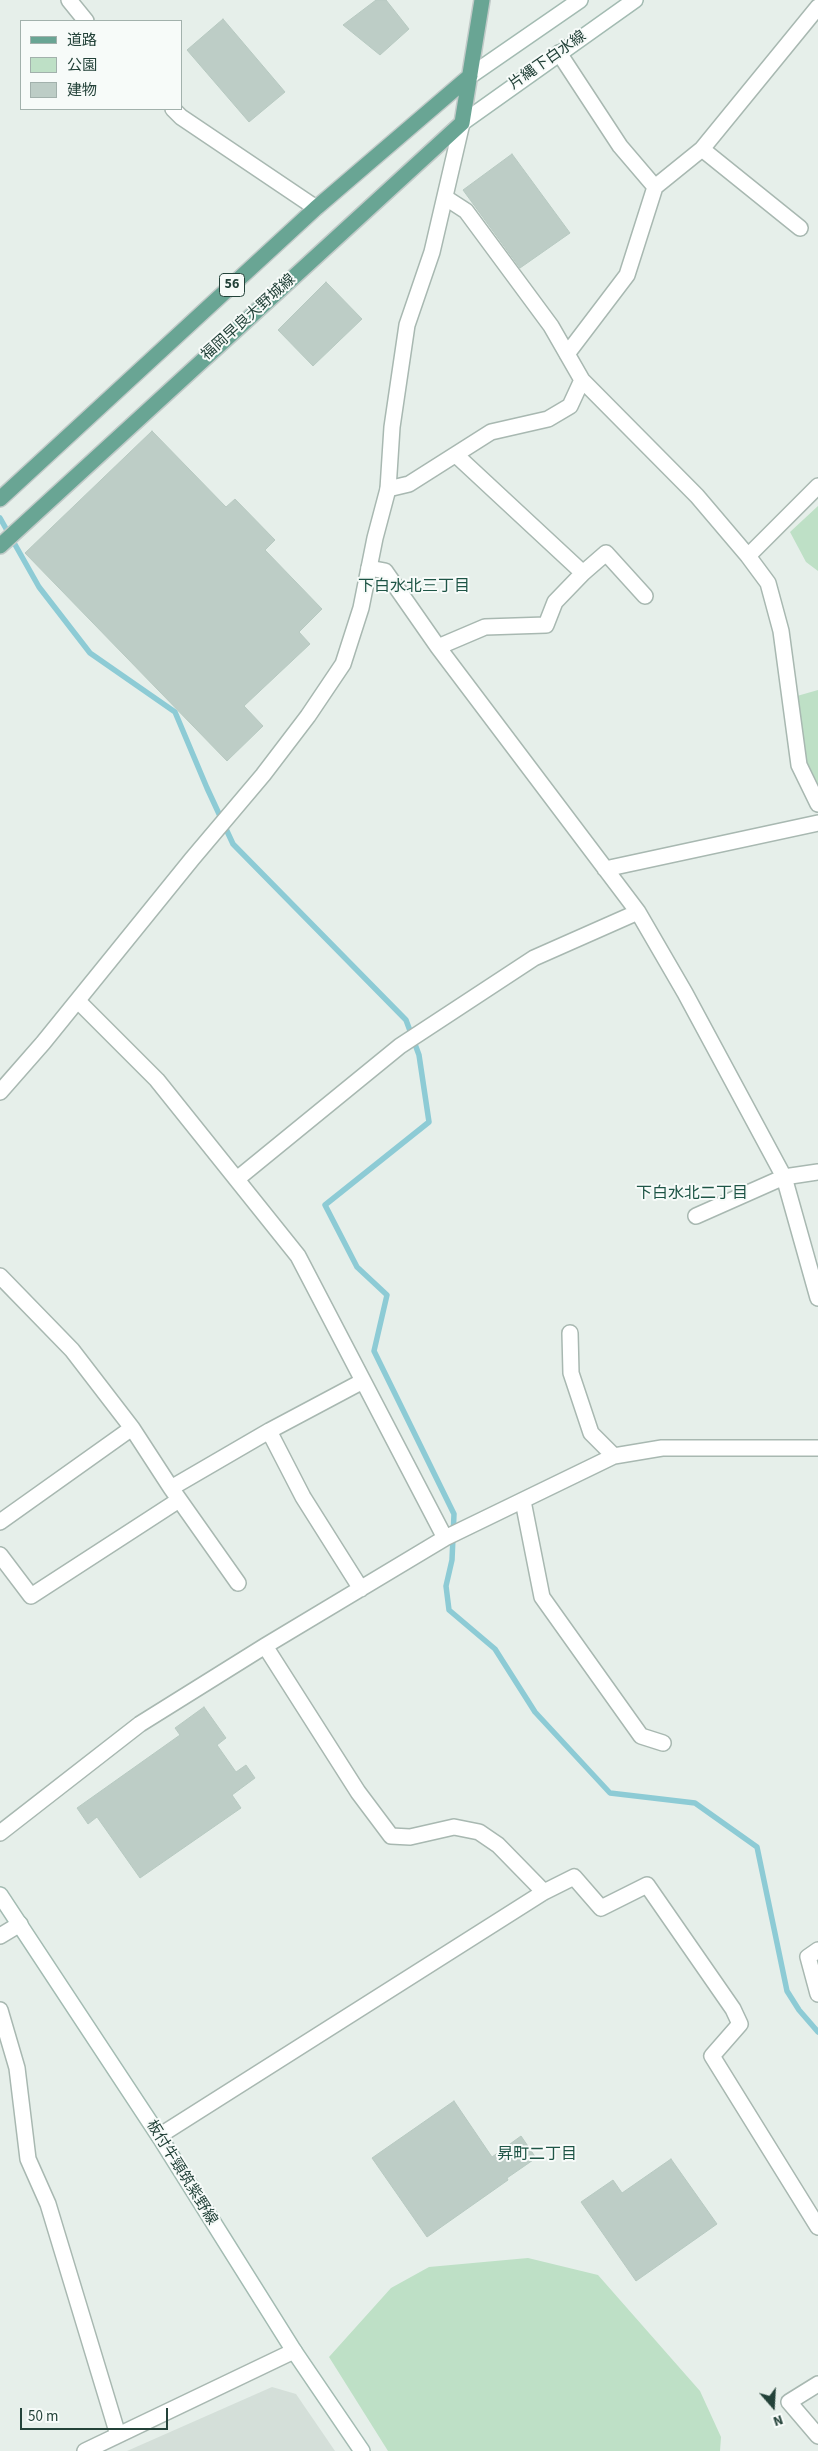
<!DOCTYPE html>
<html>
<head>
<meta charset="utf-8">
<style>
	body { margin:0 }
	#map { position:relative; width:818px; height:2451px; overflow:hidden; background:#e6efea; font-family:"Source Sans 3","Noto Sans JP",sans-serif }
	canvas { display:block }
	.legend { position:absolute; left:20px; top:20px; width:162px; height:90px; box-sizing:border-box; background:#f7fbf9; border:1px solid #a2b1ac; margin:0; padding:6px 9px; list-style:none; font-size:15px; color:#234239 }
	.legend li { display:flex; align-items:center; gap:10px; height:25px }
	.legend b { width:25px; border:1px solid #a2b1ac }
	.north { position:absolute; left:748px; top:2381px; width:50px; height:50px; -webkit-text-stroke:4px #f7fbf9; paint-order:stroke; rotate:161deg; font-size:14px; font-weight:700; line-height:20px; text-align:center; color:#234239 }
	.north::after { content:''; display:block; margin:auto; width:18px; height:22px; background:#234239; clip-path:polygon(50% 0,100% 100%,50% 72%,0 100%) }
	.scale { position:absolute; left:20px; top:2408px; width:148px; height:22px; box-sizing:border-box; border:2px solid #234239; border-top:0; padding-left:6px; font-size:15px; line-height:18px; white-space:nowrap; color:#234239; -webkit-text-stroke:4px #f7fbf9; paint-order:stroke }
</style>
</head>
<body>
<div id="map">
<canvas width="818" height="2451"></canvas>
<ul class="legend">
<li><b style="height:6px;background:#69a594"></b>道路</li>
<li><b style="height:14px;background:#bee0c6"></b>公園</li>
<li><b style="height:14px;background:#bdcdc6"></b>建物</li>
</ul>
<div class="north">N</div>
<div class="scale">50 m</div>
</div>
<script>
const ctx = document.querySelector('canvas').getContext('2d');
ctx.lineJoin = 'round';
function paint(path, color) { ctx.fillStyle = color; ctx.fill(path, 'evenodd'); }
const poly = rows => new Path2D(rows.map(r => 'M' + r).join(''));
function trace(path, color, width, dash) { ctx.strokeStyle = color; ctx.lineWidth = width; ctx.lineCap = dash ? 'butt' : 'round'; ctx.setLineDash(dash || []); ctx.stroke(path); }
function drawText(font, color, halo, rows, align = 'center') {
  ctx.font = font + ' "Source Sans 3","Noto Sans JP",sans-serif'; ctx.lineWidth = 4; ctx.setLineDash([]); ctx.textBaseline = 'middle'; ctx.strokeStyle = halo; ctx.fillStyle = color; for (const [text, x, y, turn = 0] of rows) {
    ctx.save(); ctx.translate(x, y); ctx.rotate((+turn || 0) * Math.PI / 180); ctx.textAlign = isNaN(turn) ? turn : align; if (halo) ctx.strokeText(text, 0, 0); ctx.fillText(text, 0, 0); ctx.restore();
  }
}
paint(poly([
	[272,2387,296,2394,335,2451,127,2451]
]), '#d4dfd9');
paint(poly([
	[818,506,818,571,806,562,790,532],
	[818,690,818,784,807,763,797,696],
	[528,2258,598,2275,700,2391,721,2437,720,2451,388,2451,329,2357,391,2288,429,2267]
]), '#bee0c6');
trace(poly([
	[0,518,39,587,90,653,175,712,207,788,233,844,406,1020,419,1055,429,1122,325,1205,357,1267,387,1295,374,1351,454,1514,452,1560,446,1586,449,1610,495,1649,535,1712,610,1793,695,1803,757,1847,787,1991,799,2010,818,2032]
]), '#8dcbd5', 5.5);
const building = poly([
	[376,0,386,0,409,29,380,55,343,25,376,0],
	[223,19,285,92,249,122,187,50,223,19],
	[512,154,570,233,520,268,463,190,512,154],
	[326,282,362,319,313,366,278,330,326,282],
	[152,431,226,507,235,499,275,540,265,550,322,609,299,632,310,644,244,706,263,726,227,761,25,553,152,431],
	[204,1707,226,1738,217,1745,236,1772,246,1765,255,1778,232,1795,241,1808,140,1878,97,1817,88,1824,77,1808,180,1735,175,1728,204,1707],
	[454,2101,492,2157,521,2136,536,2158,507,2178,508,2180,427,2237,372,2158,454,2101],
	[671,2159,717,2224,636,2281,581,2202,613,2180,622,2193,671,2159]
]);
paint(building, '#bdcdc6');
trace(building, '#b7c9c1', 1);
const minor = poly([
	[69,0,86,21],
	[559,53,620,146,655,187],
	[173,109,181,117,316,208],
	[702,149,800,228],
	[446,198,466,211,551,326,582,380,697,496,748,556,768,583,781,631,799,765,818,804],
	[567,354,627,275,655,187,702,149,818,7],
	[456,455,583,573],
	[388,489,409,484,491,432,548,419,570,406,582,380],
	[748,556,818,486],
	[369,568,385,571,438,647,638,912,685,993,784,1177,818,1298],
	[438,647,485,627,546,625,555,602,583,573,606,553,645,596],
	[605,869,818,823],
	[78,1001,157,1080,298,1256,445,1538],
	[237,1179,400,1046,534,958,638,912],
	[696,1216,784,1177,818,1172],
	[0,1276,72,1350,132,1428,171,1488],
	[570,1333,571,1373,591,1433,614,1456],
	[269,1431,303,1497,361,1589],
	[523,1501,542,1597,641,1736,663,1743],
	[0,1522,132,1428],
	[0,1555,31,1596,179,1500],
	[238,1583,171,1488,269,1431,363,1381],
	[265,1646,358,1792,391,1836,410,1837,454,1827,479,1832,498,1845,544,1892],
	[0,1833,140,1724,265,1646,445,1538,614,1456,662,1448,818,1448],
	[0,1936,20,1924],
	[818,1950,808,1957,818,1994],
	[0,2010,17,2068,28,2159,48,2204,118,2435],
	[159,2136,544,1892,574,1877,601,1908,647,1885,733,2009,740,2024,712,2056,818,2227],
	[818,2384,789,2402,818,2436],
	[85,2451,294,2351]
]);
const tertiary = poly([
	[0,1092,43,1043,192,859,263,775,308,716,343,664,361,608,375,538,388,489,392,427,407,325,432,252,462,123]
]);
const secondary = poly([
	[470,76,580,0],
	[462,123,635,0],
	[0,1895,159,2136,294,2351,362,2451]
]);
const primary = poly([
	[0,499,316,208,470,76],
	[0,546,462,123,482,0]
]);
trace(minor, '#a8b8b1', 18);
trace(tertiary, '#a8b8b1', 18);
trace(secondary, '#a3bbb2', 18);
trace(primary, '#c1cac8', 18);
trace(minor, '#fff', 15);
trace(tertiary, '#fff', 15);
trace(secondary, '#fff', 15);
trace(primary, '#69a594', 15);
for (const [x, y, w] of [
	[232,285,25]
]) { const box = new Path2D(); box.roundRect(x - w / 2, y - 11.5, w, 23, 4); ctx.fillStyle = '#f7fbf9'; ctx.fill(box); trace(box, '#234239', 1); }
drawText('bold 14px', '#234239', null, [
	["56",232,285]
]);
drawText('15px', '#234239', '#f7fbf9', [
	["片縄下白水線",548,61,-35],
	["福岡早良大野城線",249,318,-42],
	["板付牛頸筑紫野線",181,2173,58]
]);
drawText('16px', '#1e5546', '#f7fbf9', [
	["下白水北三丁目",414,587],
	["下白水北二丁目",692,1194],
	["昇町二丁目",537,2155]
]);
</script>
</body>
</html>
